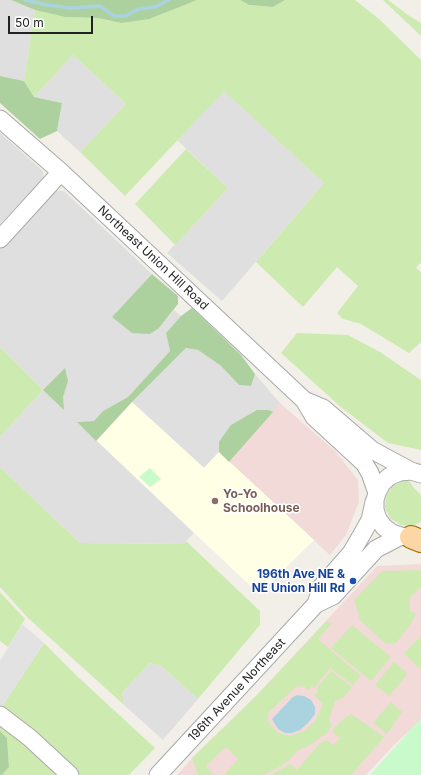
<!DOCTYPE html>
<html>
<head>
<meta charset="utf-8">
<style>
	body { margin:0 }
	#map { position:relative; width:421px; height:775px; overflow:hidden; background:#f2efe9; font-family:Inter,sans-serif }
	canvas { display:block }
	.scale { position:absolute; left:8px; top:16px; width:85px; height:18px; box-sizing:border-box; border:2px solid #222; border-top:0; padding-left:5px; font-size:12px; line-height:14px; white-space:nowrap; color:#222; -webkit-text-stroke:3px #fff; paint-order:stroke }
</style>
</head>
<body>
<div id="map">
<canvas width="421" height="775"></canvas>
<div class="scale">50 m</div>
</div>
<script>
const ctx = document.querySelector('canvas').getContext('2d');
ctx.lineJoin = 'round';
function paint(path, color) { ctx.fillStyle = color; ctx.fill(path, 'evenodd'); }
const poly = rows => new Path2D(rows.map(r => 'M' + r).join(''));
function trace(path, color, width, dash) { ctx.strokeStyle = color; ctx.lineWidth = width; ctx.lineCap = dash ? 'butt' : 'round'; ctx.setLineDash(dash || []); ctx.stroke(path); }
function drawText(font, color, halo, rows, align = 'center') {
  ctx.font = font + ' Inter,sans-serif'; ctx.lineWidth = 3; ctx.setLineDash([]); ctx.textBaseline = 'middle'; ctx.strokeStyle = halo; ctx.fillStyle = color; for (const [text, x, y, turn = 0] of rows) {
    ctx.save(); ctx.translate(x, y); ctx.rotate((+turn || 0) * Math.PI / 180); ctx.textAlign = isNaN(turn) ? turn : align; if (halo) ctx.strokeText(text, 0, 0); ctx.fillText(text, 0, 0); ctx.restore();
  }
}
paint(poly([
	[0,0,11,0,35,10,24,81,0,76],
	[73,55,126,104,80,152,57,131,62,103,34,97],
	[224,90,324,183,222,301,167,253,228,188,177,140],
	[0,133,43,171,44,179,0,224],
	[55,191,64,191,152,274,112,317,159,328,174,310,181,316,166,333,170,351,128,397,103,411,94,421,77,422,194,533,183,544,80,543,0,467,0,437,43,390,0,347,0,249],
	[186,348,198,350,221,366,239,385,251,386,255,374,280,403,273,412,269,410,219,442,219,452,204,468,132,402],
	[150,663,161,666,198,699,163,740,124,705,122,693]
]), '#e0dfdf');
paint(poly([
	[280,403,335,451,358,480,359,502,346,535,330,555,229,462],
	[421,564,421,720,394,745,366,775,177,775,192,758,256,696,377,566]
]), '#f2dad9');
paint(poly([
	[132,402,204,468,219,452,314,540,259,594,97,441]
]), '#ffffe5');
paint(poly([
	[197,0,240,0,249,5,273,7,285,0,355,0,379,19,421,60,421,262,416,268,421,272,421,342,409,353,361,324,343,319,337,313,358,286,337,267,303,307,256,262,324,183,224,91,125,196,80,152,126,104,73,55,34,97,24,81,35,10,65,17,98,18,121,23],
	[383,0,388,0,408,15,421,23,421,36],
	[186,149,228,188,175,245,135,204],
	[297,333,348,335,380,352,421,380,421,450,388,443,342,408,281,353],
	[0,347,43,390,0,437],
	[0,467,80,543,183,544,186,541,260,611,260,625,198,699,161,666,150,663,122,693,124,705,28,618,0,587],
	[404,480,410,482,414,488,421,495,421,522,412,526,401,525,391,519,385,508,386,497,392,486],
	[421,570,421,587,410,597,410,611,416,614,408,628,396,643,387,644,382,641,360,620,354,600,382,571],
	[0,592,25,619,8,647,0,641],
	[326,622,332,623,318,639,361,676,353,685,330,668,314,688,312,686,308,691,304,687,297,686,268,713,268,721,278,733,290,736,304,731,315,721,323,704,314,695,318,691,316,689,331,671,352,687,343,698,335,701,329,720,332,725,328,732,310,745,297,751,288,761,276,769,263,775,224,775,238,759,226,747,206,766,214,775,198,775,192,758,256,696],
	[352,625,391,657,371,681,331,648],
	[421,636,421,670,404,653],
	[44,643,78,677,155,748,129,775,79,775,29,729,1,708],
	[394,662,406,672,406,676,389,696,375,685],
	[391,702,402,712,387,734,373,723],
	[351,714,384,737,351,775,271,775,290,764,297,770,320,743,326,740,333,745,340,738,332,731,341,721],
	[0,721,64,775,2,775,9,767,7,738,0,731]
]), '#cdebb0');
paint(poly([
	[11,0,197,0,149,19,121,23,98,18,65,17,35,10],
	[240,0,285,0,273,7,249,5],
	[0,76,24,81,34,97,62,103,57,131,40,139,0,103],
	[152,274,178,296,178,304,159,328,150,334,132,333,112,317],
	[192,308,241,355,255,374,251,386,239,385,221,366,198,350,186,348,132,402,96,441,77,422,94,421,103,411,128,397,170,351,166,333,181,316],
	[65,368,68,381,63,397,64,410,43,390],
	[257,410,269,410,273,412,229,462,219,452,219,442,231,425],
	[0,731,7,738,9,767,2,775,0,775]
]), '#add19e');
paint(poly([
	[150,468,161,479,150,487,139,477],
	[421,718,421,775,370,775,405,736]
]), '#c8facc');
paint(poly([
	[22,624,44,643,0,710,0,661]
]), '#e2e2e2');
paint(poly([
	[297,695,304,696,311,700,315,707,315,714,308,723,300,730,292,733,285,733,278,729,272,719,293,697]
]), '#aad3df');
trace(poly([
	[25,0,47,5,71,8,100,6,114,16,126,16,138,9,155,7,169,0]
]), '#aad3df', 3.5);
const minor = poly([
	[0,119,61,172,304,400,314,417,364,463,370,473,377,493],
	[0,239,61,172],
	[304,400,323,408,372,450,411,471],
	[409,537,401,536,392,533,384,527,378,519,375,510,375,500,377,493,382,483,390,476,400,472,411,471,421,474],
	[316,604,322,586,351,553,361,536,370,520,374,502],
	[0,715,30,738,70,775],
	[158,775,316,604,333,596,376,549,401,536]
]);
const major = poly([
	[411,537,421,541]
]);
trace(minor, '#a9a9a9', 19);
trace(major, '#a06b00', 24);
trace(minor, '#fff', 17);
trace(major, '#fcd6a4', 22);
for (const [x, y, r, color] of [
	[215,501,4,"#8d6e63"],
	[353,581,4,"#1a4fb4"]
]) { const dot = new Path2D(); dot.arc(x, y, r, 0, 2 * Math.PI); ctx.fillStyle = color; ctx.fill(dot); trace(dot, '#fff', 1.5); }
drawText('12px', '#222', '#fff', [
	["Northeast Union Hill Road",153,258,43],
	["196th Avenue Northeast",237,690,-47]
]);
drawText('bold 12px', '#785e54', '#fff', [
	["Yo-Yo",223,494],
	["Schoolhouse",223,508]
], 'left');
drawText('bold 12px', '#164399', '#fff', [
	["196th Ave NE &",345,574],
	["NE Union Hill Rd",345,588]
], 'right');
</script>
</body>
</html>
